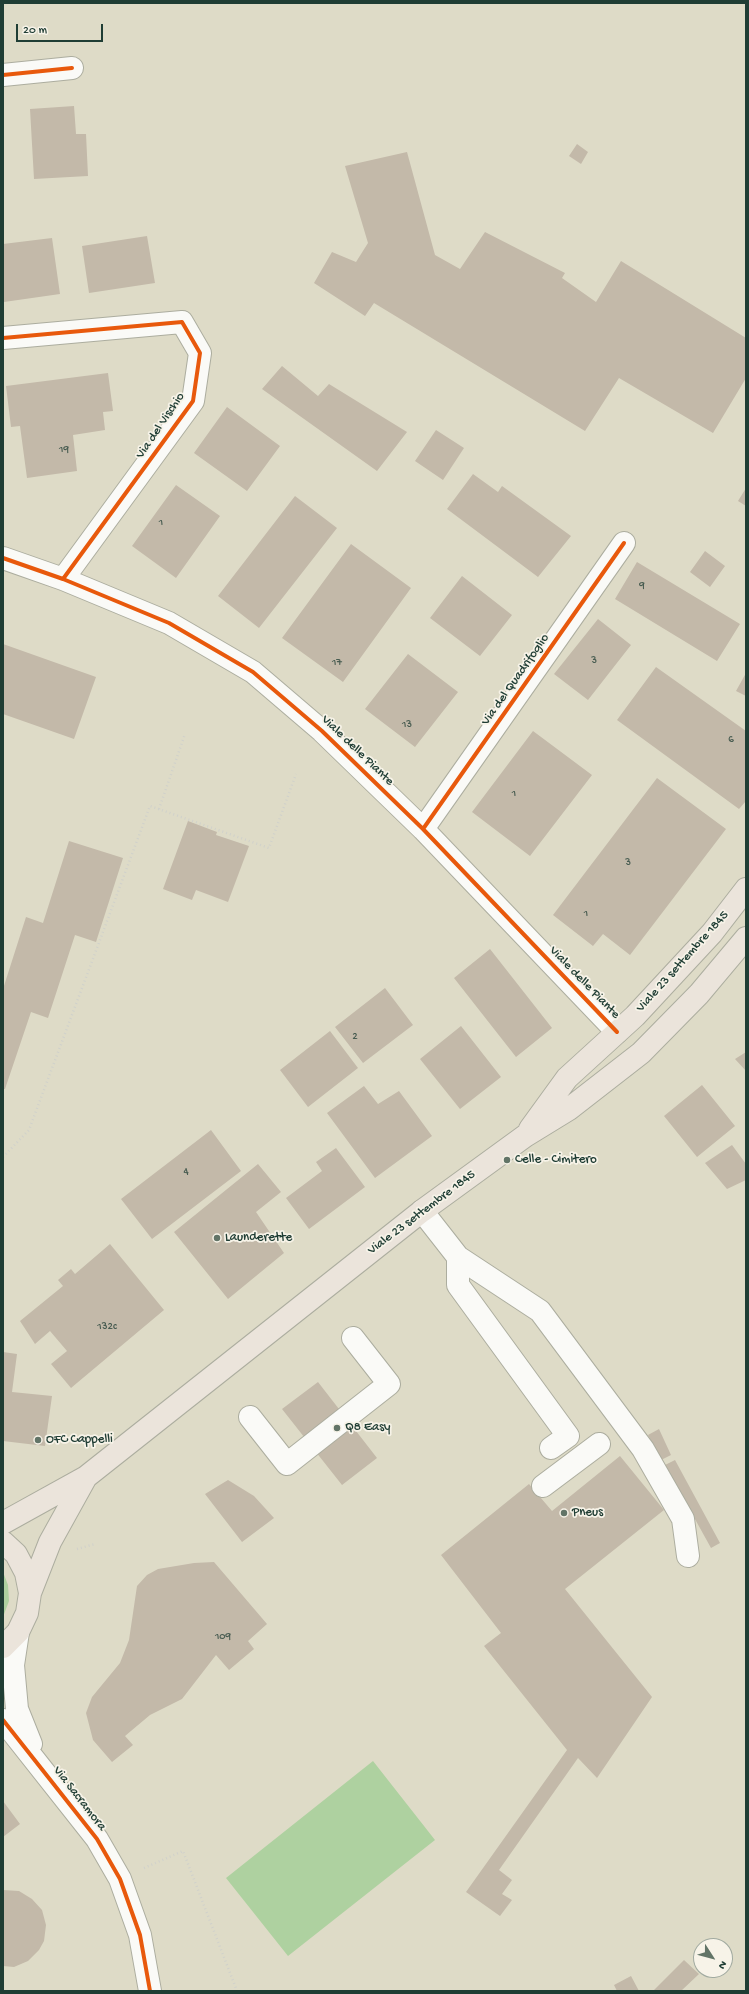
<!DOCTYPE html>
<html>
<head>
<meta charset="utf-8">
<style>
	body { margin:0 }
	#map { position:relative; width:749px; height:1994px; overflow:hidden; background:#dedbc7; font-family:"Gochi Hand",sans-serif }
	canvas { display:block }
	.frame { position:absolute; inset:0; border:4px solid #1f3d34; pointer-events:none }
	.north { position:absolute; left:693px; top:1938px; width:40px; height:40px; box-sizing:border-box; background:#f7f3e8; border:1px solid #a1aaa0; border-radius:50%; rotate:126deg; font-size:11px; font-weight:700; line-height:16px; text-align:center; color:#1f3d34 }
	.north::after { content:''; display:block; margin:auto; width:14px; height:18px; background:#627467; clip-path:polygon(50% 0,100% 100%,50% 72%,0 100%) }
	.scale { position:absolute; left:16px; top:24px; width:87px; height:18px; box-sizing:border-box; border:2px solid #1f3d34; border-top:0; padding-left:5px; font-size:12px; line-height:14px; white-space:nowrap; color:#1f3d34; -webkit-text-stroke:3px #f7f3e8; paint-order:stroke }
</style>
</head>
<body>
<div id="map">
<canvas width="749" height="1994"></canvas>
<div class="frame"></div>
<div class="north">N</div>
<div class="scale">20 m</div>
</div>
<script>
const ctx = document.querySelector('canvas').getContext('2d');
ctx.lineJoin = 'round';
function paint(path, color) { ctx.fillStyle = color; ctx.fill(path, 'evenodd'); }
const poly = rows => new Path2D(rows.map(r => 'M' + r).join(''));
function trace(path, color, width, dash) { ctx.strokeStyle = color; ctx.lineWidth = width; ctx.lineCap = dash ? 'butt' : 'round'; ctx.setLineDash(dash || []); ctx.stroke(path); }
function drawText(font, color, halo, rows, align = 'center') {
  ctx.font = font + ' "Gochi Hand",sans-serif'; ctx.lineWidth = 3.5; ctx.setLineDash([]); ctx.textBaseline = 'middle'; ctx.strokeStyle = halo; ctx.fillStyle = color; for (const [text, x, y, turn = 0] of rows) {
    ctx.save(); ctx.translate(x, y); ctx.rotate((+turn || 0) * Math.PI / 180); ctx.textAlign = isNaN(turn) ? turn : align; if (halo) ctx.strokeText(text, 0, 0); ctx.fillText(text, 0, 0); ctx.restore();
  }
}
paint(poly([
	[3,1572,8,1585,9,1601,3,1617],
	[373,1761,435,1840,288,1956,226,1878]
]), '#aed1a0');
paint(poly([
	[74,106,76,134,86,134,88,176,34,179,30,109],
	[577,144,588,152,581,164,569,156],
	[407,152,435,255,460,269,485,232,565,273,562,278,596,302,621,261,746,338,746,378,713,433,619,378,585,431,374,303,365,316,314,283,332,252,356,262,368,243,345,166],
	[147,236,155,283,89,293,82,246],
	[52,238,60,294,4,302,3,244],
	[282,366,318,396,329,384,407,432,377,471,262,389],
	[108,373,113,411,103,412,105,430,73,435,77,471,27,478,20,426,11,427,6,386],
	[227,407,280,446,247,491,194,453],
	[436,430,464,448,443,480,415,461],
	[473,474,498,492,502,486,571,536,538,577,447,509],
	[176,485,220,516,176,578,132,546],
	[746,488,746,506,738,501],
	[295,496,337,528,259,628,218,596],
	[351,544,411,588,343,682,282,638],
	[705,551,725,566,710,587,690,572],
	[637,562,740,624,717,661,615,599],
	[462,576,512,615,480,656,430,618],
	[598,619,631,645,588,700,554,674],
	[3,644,96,677,74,739,3,714],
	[408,654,458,692,415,747,365,709],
	[656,667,746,731,746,801,739,809,617,720],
	[746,673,746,696,736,691],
	[533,731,592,775,530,856,472,812],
	[657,778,726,829,630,955,603,934,593,946,553,915],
	[188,821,217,832,216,835,249,846,228,902,196,890,192,900,163,889],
	[69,841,123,858,96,942,75,935,48,1018,31,1012,5,1089,3,1089,3,989,26,917,43,923],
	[490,949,552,1028,516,1057,454,978],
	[385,988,413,1025,363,1063,335,1027],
	[461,1026,501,1077,460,1109,420,1059],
	[330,1031,358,1068,308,1107,280,1070],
	[746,1052,746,1071,735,1059],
	[702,1085,735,1126,697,1157,664,1116],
	[364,1086,378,1104,399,1091,432,1136,375,1178,327,1113],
	[211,1130,241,1171,152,1239,121,1199],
	[732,1145,746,1164,746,1180,727,1189,705,1163],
	[336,1148,365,1187,309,1229,286,1198,322,1171,316,1162],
	[258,1164,281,1192,256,1212,284,1253,228,1299,174,1232],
	[110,1244,164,1310,71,1388,51,1364,67,1351,50,1331,35,1344,20,1321,63,1286,58,1280,71,1269,75,1274],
	[3,1352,17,1354,12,1392,52,1396,45,1446,3,1441],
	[318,1382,377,1458,342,1485,282,1409],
	[659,1429,671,1455,661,1460,648,1435],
	[620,1456,664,1510,565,1589,652,1697,597,1778,578,1758,499,1870,512,1880,502,1894,512,1900,500,1916,466,1892,567,1750,484,1646,501,1633,441,1555,529,1484,552,1511],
	[675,1460,720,1543,711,1548,665,1465],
	[228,1480,254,1496,274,1518,242,1542,205,1494],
	[214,1562,267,1624,248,1641,254,1649,229,1670,216,1655,182,1699,150,1715,125,1736,133,1745,112,1762,93,1740,86,1713,92,1697,120,1663,129,1640,137,1586,147,1575,158,1569,194,1563],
	[3,1801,20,1824,3,1837],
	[3,1890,19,1891,32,1899,42,1910,46,1925,44,1941,39,1950,28,1961,14,1967,3,1966],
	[684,1960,699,1974,681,1991,656,1991,654,1990],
	[631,1976,639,1991,617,1991,614,1985]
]), '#c3b9a9');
const minor = poly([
	[3,75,72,68],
	[3,338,182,322,200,353,193,401,63,579],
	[3,558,63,579,169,623,253,672,322,731,423,829,617,1032],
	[423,829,624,543],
	[422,1211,458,1257,540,1311,643,1449,683,1519,688,1556],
	[458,1257,458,1285,568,1436,551,1448],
	[250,1417,287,1464,389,1384,353,1338],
	[543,1486,599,1444],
	[18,1632,13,1665,17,1709,31,1744],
	[3,1720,97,1839,120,1879,140,1935,150,1991]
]);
const major = poly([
	[530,1129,567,1078,635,1016,712,933,746,889],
	[3,1523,86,1477,422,1211,525,1136,569,1109,641,1053,699,994,746,938],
	[3,1542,16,1554,26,1573,30,1593,27,1613,18,1632,3,1647],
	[30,1593,50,1542,86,1477]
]);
trace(minor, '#acad9f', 24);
trace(major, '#acad9f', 24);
trace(poly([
	[159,809,185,734],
	[3,1157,29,1130,150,806,269,848,296,774],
	[77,1549,95,1544],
	[144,1868,183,1851,237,1991]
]), '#d0d1cb', 2.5, [1, 3]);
trace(minor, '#fafaf7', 22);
trace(major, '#ebe4db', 22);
trace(poly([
	[3,75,72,68],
	[3,338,182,322,200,353,193,401,63,579],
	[3,558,63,579,169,623,253,672,322,731,423,829,617,1032],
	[423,829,624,543],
	[3,1720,97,1839,120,1879,140,1935,150,1991]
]), '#e8590c', 4);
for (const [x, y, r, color] of [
	[507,1160,4,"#627467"],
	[217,1238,4,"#627467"],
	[337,1428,4,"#627467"],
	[38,1440,4,"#627467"],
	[564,1513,4,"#627467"]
]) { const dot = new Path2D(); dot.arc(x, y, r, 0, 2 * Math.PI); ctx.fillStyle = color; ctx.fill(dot); trace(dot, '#f7f3e8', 1.5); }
drawText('11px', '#485c51', null, [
	["19",64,450],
	["1",161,523],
	["9",642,586],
	["3",594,661],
	["17",337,663],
	["13",407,725],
	["6",731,740],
	["1",514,794],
	["3",628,863],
	["1",586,914],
	["2",355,1037],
	["4",186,1172],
	["132c",107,1327],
	["109",223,1637]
]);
drawText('13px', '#1f3d34', '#f7f3e8', [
	["Via del Vischio",161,426,-56],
	["Via del Quadrifoglio",516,680,-55],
	["Viale delle Piante",357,751,44],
	["Viale 23 settembre 1845",683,962,-48],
	["Viale delle Piante",584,983,46],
	["Viale 23 settembre 1845",422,1213,-37],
	["Via Sacramora",79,1799,52]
]);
drawText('13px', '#1f3d34', '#f7f3e8', [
	["Celle - Cimitero",515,1160],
	["Launderette",225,1238],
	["Q8 Easy",345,1428],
	["OFC Cappelli",46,1440],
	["Pneus",572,1513]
], 'left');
</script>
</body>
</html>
